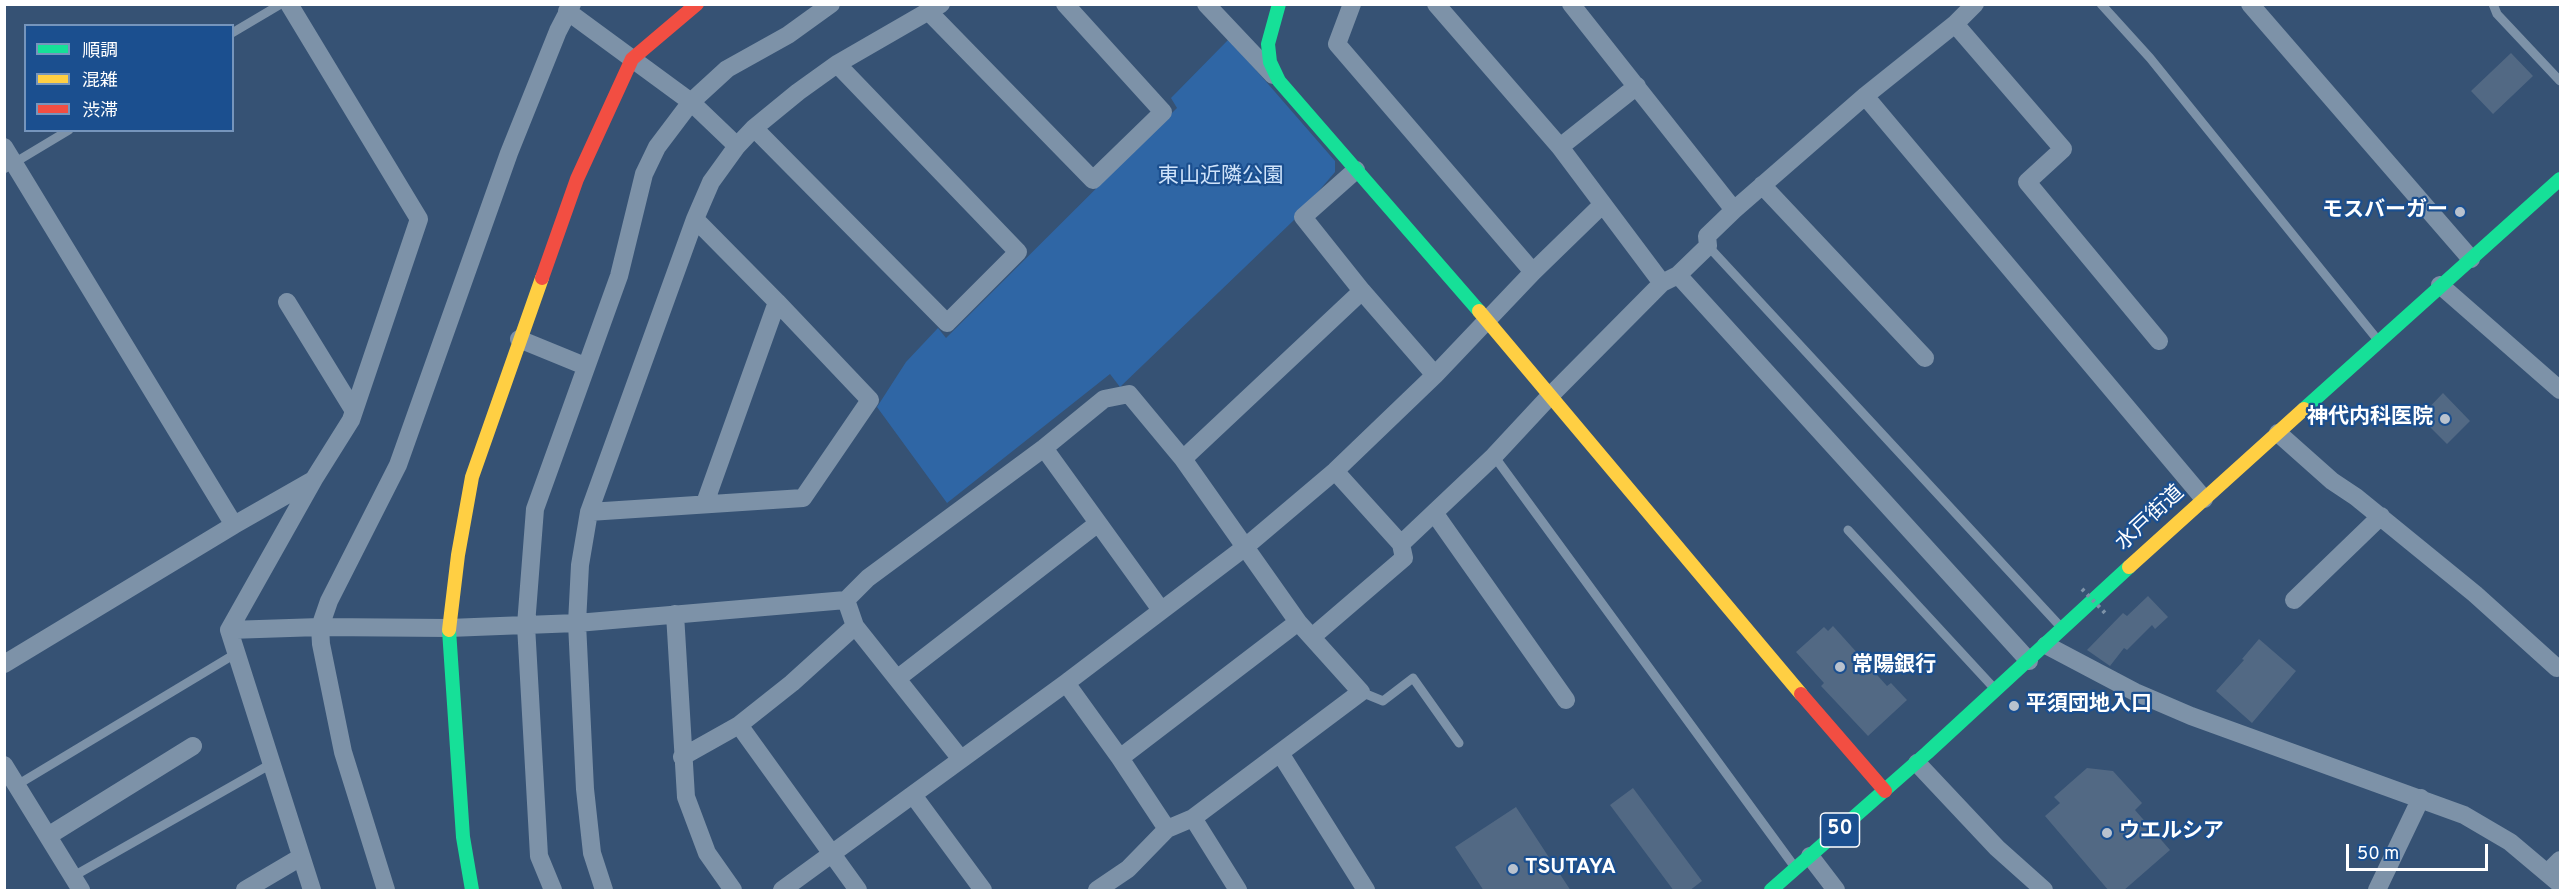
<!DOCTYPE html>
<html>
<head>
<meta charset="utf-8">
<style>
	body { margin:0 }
	#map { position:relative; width:2565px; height:895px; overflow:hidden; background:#365274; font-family:Overpass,"Noto Sans JP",sans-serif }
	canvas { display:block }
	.frame { position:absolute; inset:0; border:6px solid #fff; pointer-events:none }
	.legend { position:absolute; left:24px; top:24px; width:210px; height:108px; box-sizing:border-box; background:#1b4f8f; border:2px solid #7695bc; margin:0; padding:8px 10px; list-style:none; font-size:18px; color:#fff }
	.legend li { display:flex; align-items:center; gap:12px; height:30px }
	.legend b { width:30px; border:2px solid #7695bc }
	.scale { position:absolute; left:2346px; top:844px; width:142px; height:27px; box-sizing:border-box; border:3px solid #fff; border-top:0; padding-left:8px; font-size:18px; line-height:21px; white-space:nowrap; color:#fff; -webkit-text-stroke:4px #1b4f8f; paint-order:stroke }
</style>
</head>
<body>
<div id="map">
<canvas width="2565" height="895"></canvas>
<div class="frame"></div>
<ul class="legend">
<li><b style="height:8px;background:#16e098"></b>順調</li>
<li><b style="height:8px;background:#ffcf43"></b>混雑</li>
<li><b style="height:8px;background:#f24e42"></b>渋滞</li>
</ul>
<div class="scale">50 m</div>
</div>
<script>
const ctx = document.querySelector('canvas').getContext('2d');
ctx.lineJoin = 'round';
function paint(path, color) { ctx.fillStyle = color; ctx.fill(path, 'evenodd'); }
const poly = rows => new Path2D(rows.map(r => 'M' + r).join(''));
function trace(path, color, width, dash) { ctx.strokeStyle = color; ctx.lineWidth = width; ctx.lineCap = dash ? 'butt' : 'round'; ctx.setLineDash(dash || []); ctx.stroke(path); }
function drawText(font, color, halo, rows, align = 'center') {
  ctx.font = font + ' Overpass,"Noto Sans JP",sans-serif'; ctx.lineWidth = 4.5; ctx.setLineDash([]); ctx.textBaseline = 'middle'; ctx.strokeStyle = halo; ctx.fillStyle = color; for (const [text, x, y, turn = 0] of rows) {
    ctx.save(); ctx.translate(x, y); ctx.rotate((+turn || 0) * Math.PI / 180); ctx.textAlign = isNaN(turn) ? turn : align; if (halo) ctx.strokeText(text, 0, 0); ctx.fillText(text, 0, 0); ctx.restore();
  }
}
paint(poly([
	[1229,39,1335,161,1335,172,1293,221,1120,387,1110,374,947,503,877,407,906,362,938,328,946,338,1177,108,1171,98]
]), '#2f66a5');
paint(poly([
	[2511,53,2533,76,2493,114,2471,91],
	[2443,393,2470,421,2447,444,2420,417],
	[2148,596,2168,617,2155,629,2152,625,2127,650,2124,648,2110,666,2087,650,2123,613,2127,616],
	[1833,626,1887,686,1891,683,1907,700,1868,736,1821,686,1824,683,1796,652,1824,627,1828,631],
	[2259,639,2296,671,2252,723,2216,691,2244,660,2242,659],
	[2087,768,2113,771,2142,803,2135,810,2170,850,2123,891,2109,891,2045,816,2060,803,2054,797],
	[1633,788,1702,881,1689,891,1674,891,1610,805],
	[1516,807,1571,891,1484,891,1455,847]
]), '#526984');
trace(poly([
	[2101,4,2150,58,2377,339],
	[2493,4,2497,14,2560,81],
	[232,33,281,4],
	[4,169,69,130],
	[1708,246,2059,625],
	[1494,456,1794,866],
	[1848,530,1993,687],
	[1361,692,1383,701,1413,678,1459,743],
	[17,785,235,654],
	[72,877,271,764]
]), '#7d92a8', 9);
trace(poly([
	[289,4,419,219,351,420,314,479,229,630,312,890],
	[1206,4,1273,75],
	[1352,4,1337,44,1533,272],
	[1436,4,1560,147,1662,283],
	[1571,4,1734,210],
	[2250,4,2471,259],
	[567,11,691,102,737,146],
	[929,12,1093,180,1163,112,1065,4],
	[1955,24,2063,149,2027,182,2159,341],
	[1865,96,2204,499],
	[754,128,947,323,1018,252,837,64],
	[4,147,234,525],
	[1560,147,1637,86],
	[1356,170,1303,217,1362,291,1435,375],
	[1762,185,1925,358],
	[695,219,777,302,705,503],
	[1678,275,2029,661],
	[2440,285,2560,390],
	[287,302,354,411],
	[519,339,585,366],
	[2278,433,2332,481,2356,497,2475,594,2557,668],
	[1044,448,1161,610],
	[1183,459,1362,291],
	[589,512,803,498,870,400,777,302],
	[1435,514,1566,700],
	[1401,544,1494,456,1548,398,1662,283,1678,275,1708,246,1707,236,1734,210,1865,96,1955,24,1975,4],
	[846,600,855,626,960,758],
	[2294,600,2381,516],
	[675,614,686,797,707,853,733,890],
	[229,630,320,627,449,628,577,623,846,600,868,578,1044,448,1104,399,1129,394,1183,459,1298,622,1361,692,1193,818,1167,829,1120,758,1066,683],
	[1312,637,1404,558,1401,544,1335,471],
	[2046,645,2135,692,2191,716,2464,815,2510,842,2560,884],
	[4,664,234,525,313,480],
	[898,678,1097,524],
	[739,725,858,890],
	[1280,753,1366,890],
	[682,757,739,725,792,683,855,626],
	[1120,758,1298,622],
	[1917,763,1997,848,2044,890],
	[4,765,81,890],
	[913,795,983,890],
	[1193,818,1238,890],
	[48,836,193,746],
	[1810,856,1836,890],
	[2548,872,2560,860],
	[245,890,301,857],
	[386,890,343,752,321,644,320,627,329,601,398,465,509,153,558,31,572,4],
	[553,890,539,856,526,625,535,509,619,276,644,174,657,147,691,102,727,69,788,35,831,4],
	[604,890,592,853,585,789,577,623,580,565,589,512,695,219,711,182,737,146,754,128,798,92,837,64,941,4],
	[782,890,1066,683,1244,548,1335,471,1435,375,1533,272,1603,204],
	[1097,890,1128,869,1167,829],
	[2377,890,2421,798]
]), '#7d92a8', 18);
trace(poly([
	[1279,4,1268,44,1270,62,1279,81,1479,311],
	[2304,409,2560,179],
	[449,630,463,837,472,890],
	[1771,890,1927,753,2129,567]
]), '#16e098', 14);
trace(poly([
	[1479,311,1801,694],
	[2129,567,2304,409],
	[449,630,458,555,472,477,542,278]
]), '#ffcf43', 14);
trace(poly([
	[542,278,577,179,632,59,697,4],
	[1801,694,1885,791]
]), '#f24e42', 14);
trace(poly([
	[2082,589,2106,614]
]), '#7d92a8', 4, [3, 4.5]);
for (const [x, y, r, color] of [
	[2460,212,6,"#b9c2ce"],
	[2445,419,6,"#b9c2ce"],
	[1840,667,6,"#b9c2ce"],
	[2014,706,6,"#b9c2ce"],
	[2107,833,6,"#b9c2ce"],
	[1513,869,6,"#b9c2ce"]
]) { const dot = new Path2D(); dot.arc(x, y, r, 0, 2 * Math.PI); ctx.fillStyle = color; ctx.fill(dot); trace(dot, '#1b4f8f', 2); }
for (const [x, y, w] of [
	[1840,830,39]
]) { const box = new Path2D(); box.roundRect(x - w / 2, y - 17, w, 34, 4.5); ctx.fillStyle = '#1b4f8f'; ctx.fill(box); trace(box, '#fff', 1.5); }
drawText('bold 20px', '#fff', null, [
	["50",1840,830]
]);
drawText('21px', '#cfe3fa', '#1b4f8f', [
	["東山近隣公園",1221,178]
]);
drawText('bold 21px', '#fff', '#1b4f8f', [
	["モスバーガー",2448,212,"right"],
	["神代内科医院",2433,419,"right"],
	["常陽銀行",1852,667],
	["平須団地入口",2026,706],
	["ウエルシア",2119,833],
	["TSUTAYA",1525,869]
], 'left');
drawText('21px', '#fff', '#1b4f8f', [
	["水戸街道",2151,519,-43]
]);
</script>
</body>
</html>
